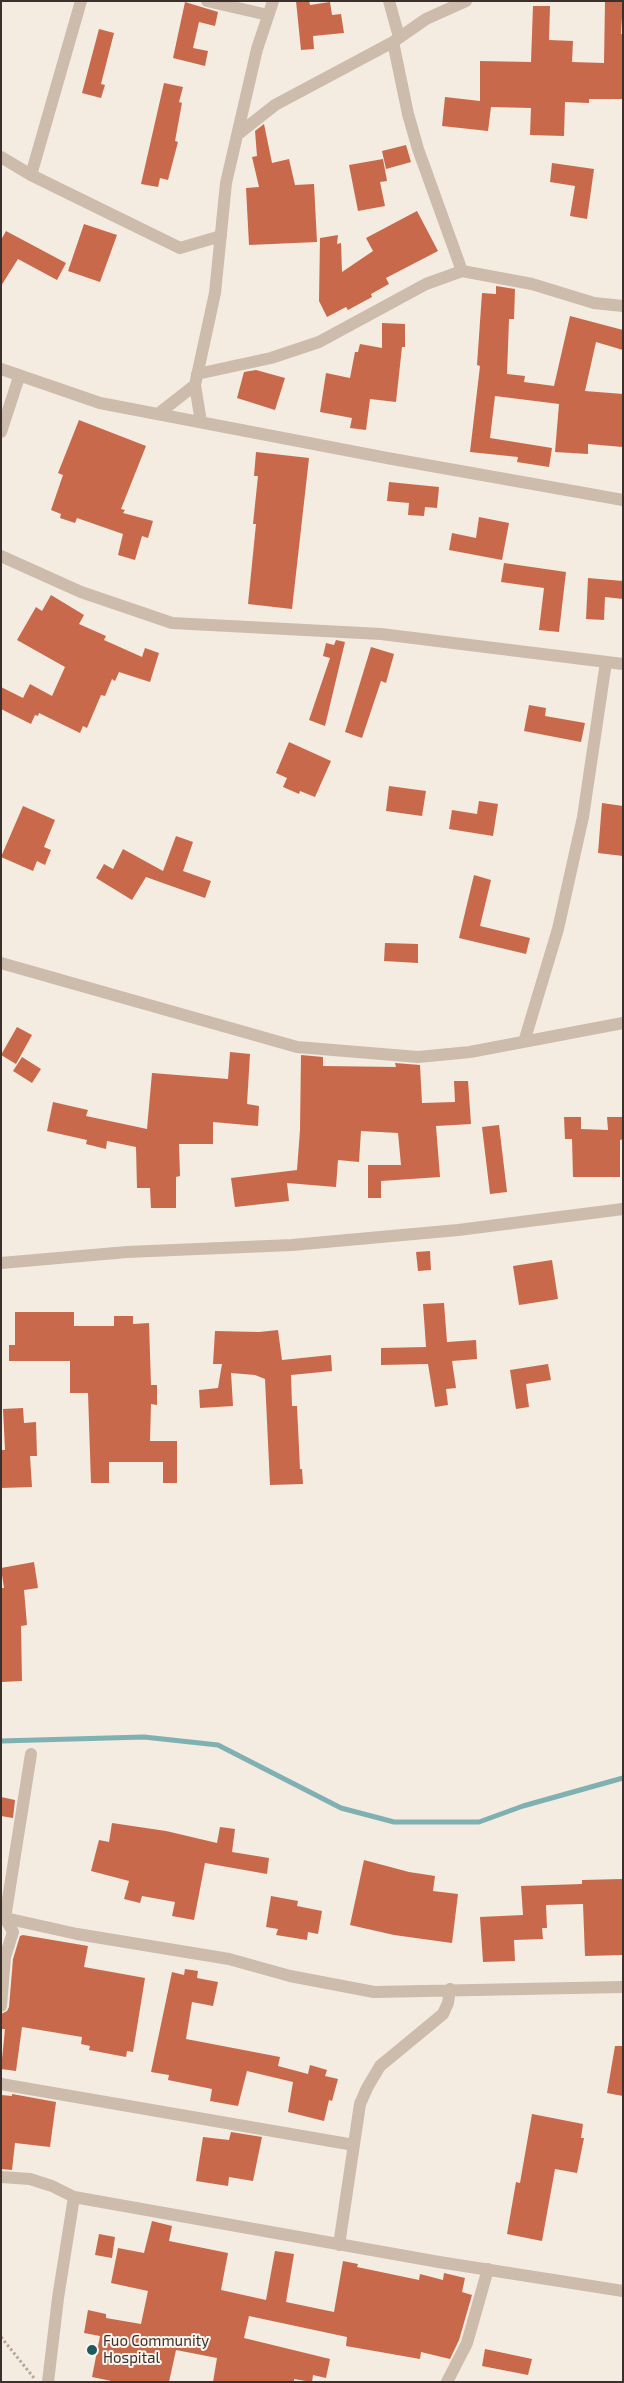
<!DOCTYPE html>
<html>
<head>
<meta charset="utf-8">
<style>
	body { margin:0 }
	#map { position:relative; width:624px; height:2383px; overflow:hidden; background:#f4ebe1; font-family:"Exo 2",sans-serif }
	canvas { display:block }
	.frame { position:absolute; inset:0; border:2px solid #3b302b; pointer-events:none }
</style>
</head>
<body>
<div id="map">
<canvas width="624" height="2383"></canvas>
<div class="frame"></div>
</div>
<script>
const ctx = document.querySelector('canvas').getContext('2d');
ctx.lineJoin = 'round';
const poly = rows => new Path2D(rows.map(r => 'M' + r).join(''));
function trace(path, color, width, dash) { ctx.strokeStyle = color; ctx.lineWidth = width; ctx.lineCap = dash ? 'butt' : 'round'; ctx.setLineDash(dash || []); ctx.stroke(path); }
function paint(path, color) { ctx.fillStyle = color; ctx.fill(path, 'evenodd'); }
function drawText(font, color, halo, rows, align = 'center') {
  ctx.font = font + ' "Exo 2",sans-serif'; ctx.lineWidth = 4; ctx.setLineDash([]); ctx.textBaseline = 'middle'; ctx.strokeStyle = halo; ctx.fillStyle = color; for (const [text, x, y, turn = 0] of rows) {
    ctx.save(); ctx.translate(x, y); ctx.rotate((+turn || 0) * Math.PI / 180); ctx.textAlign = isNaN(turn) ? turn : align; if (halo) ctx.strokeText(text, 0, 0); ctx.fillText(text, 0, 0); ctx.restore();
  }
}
trace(poly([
	[1,1741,144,1737,218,1745,341,1808,394,1822,479,1822,523,1806,623,1778]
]), '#7fb0b2', 5);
paint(poly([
	[296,1,309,1,310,5,330,2,332,15,341,14,344,33,313,36,314,49,301,50],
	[605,1,623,1,621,34,623,34,623,99,589,99,589,103,565,102,564,136,530,135,531,108,491,107,488,131,442,126,445,97,480,101,480,61,531,62,533,6,550,6,549,40,573,41,572,62,604,63],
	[185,2,218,12,215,26,199,22,193,48,208,51,205,66,173,58],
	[99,29,114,33,101,84,105,85,101,98,82,93],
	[164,83,183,87,179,102,182,103,175,141,178,142,168,180,160,178,158,187,141,184],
	[264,124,272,163,289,159,295,185,314,184,317,242,249,245,246,188,259,187,252,157,257,156,255,131],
	[406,145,411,162,386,169,382,151],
	[383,159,387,181,380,182,385,206,358,211,349,165],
	[552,163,594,169,587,219,570,216,575,186,550,182],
	[417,211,438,251,386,278,389,284,371,294,372,297,348,310,346,307,327,317,319,301,320,238,338,235,337,244,341,243,342,272,373,251,366,238],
	[84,224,117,235,100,282,68,271],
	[6,231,66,263,57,280,18,259,1,286,1,240],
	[496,286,515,289,514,319,509,319,507,374,525,376,524,382,554,386,570,316,623,330,623,350,596,342,585,391,623,394,623,447,588,444,588,454,555,452,559,404,495,396,490,438,552,448,549,467,517,462,518,457,470,452,480,366,477,365,482,293,496,294],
	[382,323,405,324,405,347,402,347,396,402,370,399,366,430,350,428,352,418,320,412,326,373,350,378,355,352,358,352,360,344,382,348],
	[256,370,285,378,275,410,237,398,244,372],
	[79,420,146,446,121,509,125,510,123,513,153,521,148,538,142,536,135,560,118,555,123,534,77,518,75,523,60,518,61,514,51,510,63,475,58,473],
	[256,452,309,458,292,609,248,604,256,524,253,524,258,476,254,476],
	[389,482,439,487,437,508,425,507,424,516,408,515,409,503,387,501],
	[479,517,509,523,502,560,449,550,452,533,476,538],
	[504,563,566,572,559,632,539,630,544,588,501,582],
	[588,578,623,581,623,599,605,597,604,620,586,619],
	[51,595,84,615,79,624,106,636,104,640,142,657,145,648,159,653,150,682,119,672,115,681,112,679,105,696,101,695,87,728,83,726,80,733,39,713,38,716,35,715,31,724,1,709,1,687,23,698,30,684,52,696,65,667,17,640,36,607,42,611],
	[336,640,345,642,325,726,309,720,330,658,323,656,326,643,334,645],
	[371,647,394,654,386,683,381,681,362,738,345,732],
	[529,705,546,708,545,716,585,723,581,742,524,731],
	[289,742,331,761,315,797,300,791,299,794,283,787,287,778,276,773],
	[389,786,426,791,422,816,386,811],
	[479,801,498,804,493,836,449,829,452,810,477,814],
	[602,803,623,806,623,856,598,853],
	[23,806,55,820,44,847,51,850,45,865,37,861,33,871,1,857],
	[176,836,193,842,183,871,211,881,205,898,146,877,132,900,96,878,104,864,113,869,123,849,163,871],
	[474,875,491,880,480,926,530,938,526,954,459,938],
	[385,943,418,944,418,963,384,961],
	[17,1027,32,1035,16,1064,1,1055],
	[230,1052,250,1054,247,1104,259,1106,258,1126,213,1122,213,1144,179,1144,180,1176,176,1177,176,1208,151,1208,150,1188,137,1188,136,1147,107,1141,106,1149,86,1144,87,1140,47,1131,53,1102,88,1110,86,1116,147,1129,152,1073,228,1079],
	[301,1055,323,1057,323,1066,396,1067,395,1063,420,1065,422,1103,455,1102,454,1081,468,1081,471,1124,436,1126,440,1177,381,1181,381,1198,368,1198,368,1165,401,1165,398,1133,361,1131,359,1162,338,1160,336,1187,287,1183,289,1201,235,1207,231,1178,297,1170,300,1130],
	[22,1057,41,1069,32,1083,13,1071],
	[564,1117,581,1117,581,1129,608,1130,607,1117,623,1117,623,1139,620,1140,620,1177,573,1177,572,1139,565,1139],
	[499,1125,507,1192,490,1194,482,1127],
	[430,1251,431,1270,418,1271,416,1252],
	[552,1260,558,1299,519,1305,513,1266],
	[444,1303,447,1342,476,1340,477,1359,452,1361,456,1388,446,1389,448,1405,435,1407,428,1364,381,1365,381,1348,426,1347,423,1304],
	[15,1312,74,1312,74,1326,114,1326,114,1316,133,1316,133,1324,149,1323,151,1385,157,1385,157,1405,151,1404,150,1441,177,1441,177,1483,163,1483,163,1462,109,1462,109,1483,91,1483,88,1393,70,1393,70,1361,9,1361,9,1345,15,1345],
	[278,1330,282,1360,331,1355,332,1371,291,1375,292,1406,297,1406,300,1469,302,1469,303,1484,270,1485,265,1379,255,1375,231,1373,233,1406,200,1408,199,1390,218,1388,222,1364,213,1364,215,1331,259,1332],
	[548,1364,551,1380,526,1384,529,1407,516,1409,510,1370],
	[23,1408,24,1423,36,1422,37,1456,30,1456,32,1487,1,1488,1,1450,5,1450,3,1409],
	[34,1562,38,1588,24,1590,27,1625,21,1626,22,1681,1,1682,1,1588,4,1588,1,1568],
	[1,1797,15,1800,13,1818,1,1816],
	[112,1823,166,1831,217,1843,220,1827,235,1829,232,1852,269,1858,267,1874,205,1863,194,1920,172,1916,175,1902,142,1896,140,1903,124,1899,129,1881,91,1871,99,1840,109,1842],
	[364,1860,409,1872,435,1876,433,1891,458,1894,452,1943,394,1935,350,1925],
	[623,1879,623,1955,585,1956,583,1904,546,1905,547,1928,542,1928,543,1939,514,1940,515,1961,483,1962,480,1917,523,1915,521,1886,582,1884,582,1880],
	[271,1896,298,1901,297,1906,322,1911,318,1934,308,1932,307,1940,276,1935,278,1929,266,1927],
	[23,1935,88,1946,84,1967,145,1978,133,2052,127,2051,126,2057,89,2050,90,2046,81,2044,82,2037,22,2027,16,2071,1,2069,5,2029,1,2029,1,2014,7,2011,9,2007,13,1959,20,1936],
	[185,1969,198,1971,197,1978,218,1982,213,2006,192,2002,186,2039,280,2057,278,2066,308,2074,310,2065,327,2070,325,2076,338,2079,332,2101,329,2100,324,2121,288,2112,293,2082,247,2071,238,2106,210,2101,212,2089,168,2080,169,2075,151,2072,172,1972,184,1975],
	[615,2046,623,2046,623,2096,607,2093],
	[12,2094,56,2102,50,2147,15,2143,12,2170,1,2169,1,2095,12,2096],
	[532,2114,583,2124,581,2138,584,2138,577,2173,555,2169,542,2241,507,2234,516,2182,520,2183],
	[231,2132,262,2137,253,2181,229,2177,228,2186,196,2181,203,2137,229,2140],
	[152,2221,172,2226,169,2241,228,2253,221,2290,266,2300,275,2251,294,2254,286,2302,334,2312,343,2261,358,2264,357,2267,419,2280,420,2274,443,2280,444,2273,465,2278,462,2292,472,2295,459,2340,450,2359,421,2352,420,2359,346,2346,347,2337,249,2316,244,2338,330,2359,326,2378,313,2375,312,2382,294,2379,294,2382,213,2382,217,2358,176,2350,169,2382,116,2382,92,2377,100,2336,84,2333,88,2310,106,2314,106,2318,141,2324,148,2291,111,2283,118,2248,144,2253],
	[99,2234,115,2237,112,2258,95,2255],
	[485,2349,532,2359,528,2375,482,2366]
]), '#c8694b');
trace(poly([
	[1,2337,34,2378]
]), '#b9a596', 3, [2.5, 2.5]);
trace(poly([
	[207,1,268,15],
	[389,1,399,37],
	[393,42,408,114,418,149,462,271],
	[237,135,275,105,393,42,426,19,466,1],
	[1,157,31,175,180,248,221,236],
	[31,175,81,1],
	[1,369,100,403,387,458,623,500],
	[197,374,271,358,319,342,426,284,462,271,532,284,594,303,623,306],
	[158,414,195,385],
	[201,422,195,385,215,293,226,183,257,49,273,1],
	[1,432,19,377],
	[1,556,81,592,172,623,381,634,623,664],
	[1,963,297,1047,418,1057,470,1052,623,1023],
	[524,1042,558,929,583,817,606,662],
	[1,1263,127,1252,292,1245,458,1230,623,1209],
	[1,1917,77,1934,229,1959,290,1976,374,1992,623,1987],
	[1,2006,5,1957,13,1932,5,1918,31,1754],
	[1,2084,354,2145],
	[1,2177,30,2179,52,2186,74,2197,439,2262,623,2291],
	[339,2245,360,2104,367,2088,380,2066,443,2014,448,2003,450,1989],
	[48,2382,58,2298,74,2197],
	[447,2382,467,2343,488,2269]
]), '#cdbbac', 12);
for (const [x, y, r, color] of [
	[92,2350,6,"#1f5a5e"]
]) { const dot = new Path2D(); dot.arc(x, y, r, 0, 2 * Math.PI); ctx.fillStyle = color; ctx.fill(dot); trace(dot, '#fbf5ee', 2); }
drawText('15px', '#3b302b', '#fbf5ee', [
	["Fuo Community",103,2341],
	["Hospital",103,2358]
], 'left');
</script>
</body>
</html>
